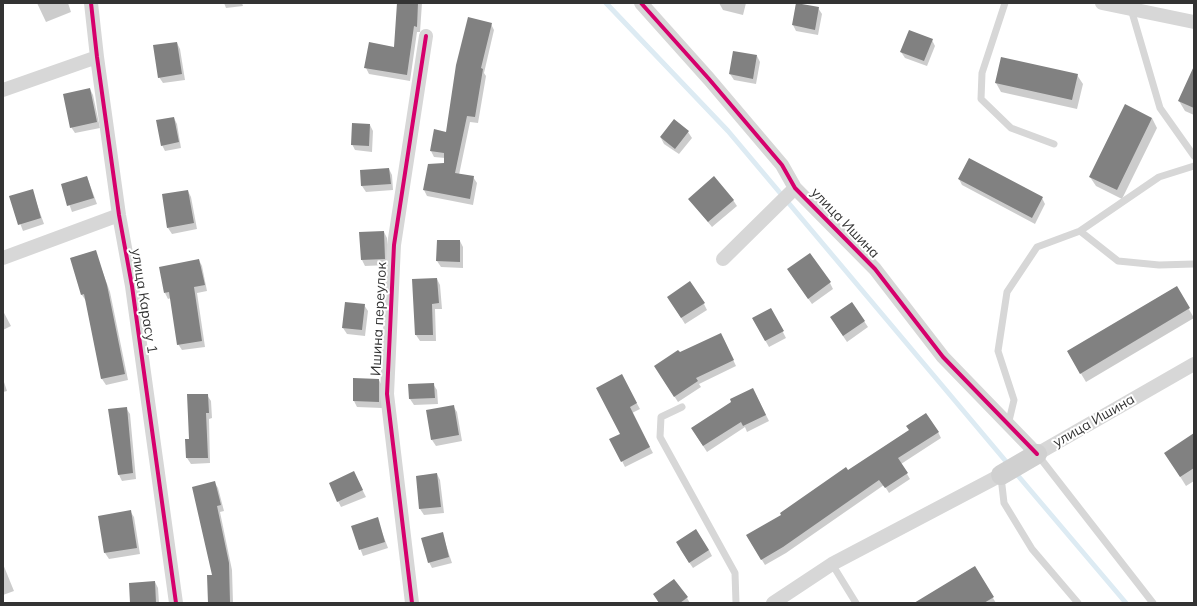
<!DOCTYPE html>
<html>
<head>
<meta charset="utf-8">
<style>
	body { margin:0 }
	#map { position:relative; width:1197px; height:606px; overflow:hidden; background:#fff; font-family:Mulish,sans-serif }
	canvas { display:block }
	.frame { position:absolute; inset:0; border:4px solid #333; pointer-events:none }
</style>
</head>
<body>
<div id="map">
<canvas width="1197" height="606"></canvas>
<div class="frame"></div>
</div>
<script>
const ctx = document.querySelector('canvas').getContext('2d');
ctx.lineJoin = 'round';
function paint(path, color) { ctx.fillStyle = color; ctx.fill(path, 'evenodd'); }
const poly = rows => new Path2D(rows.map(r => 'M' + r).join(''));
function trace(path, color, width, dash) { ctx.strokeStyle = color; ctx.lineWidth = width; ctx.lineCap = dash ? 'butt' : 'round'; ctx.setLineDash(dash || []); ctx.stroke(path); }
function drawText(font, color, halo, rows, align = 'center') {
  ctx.font = font + ' Mulish,sans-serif'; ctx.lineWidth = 4; ctx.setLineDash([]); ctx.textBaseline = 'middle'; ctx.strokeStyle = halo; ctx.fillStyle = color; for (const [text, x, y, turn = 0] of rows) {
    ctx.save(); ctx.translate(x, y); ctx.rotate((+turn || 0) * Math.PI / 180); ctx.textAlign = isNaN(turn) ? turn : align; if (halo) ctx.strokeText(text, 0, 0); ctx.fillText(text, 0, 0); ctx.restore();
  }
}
paint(poly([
	[37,3,68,3,71,12,46,22],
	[224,3,242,3,243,6,226,8],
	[398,3,422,3,420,32,417,32,410,81,369,74,366,68,395,48],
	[719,3,746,3,743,15,723,10],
	[796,4,818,8,822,14,818,35,796,31,793,25],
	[491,24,494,30,484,73,486,76,478,123,470,122,459,175,473,177,477,183,473,205,427,196,424,190,445,164,445,158,434,157,431,151,435,130,447,133],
	[932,40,935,46,927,66,905,58,901,52],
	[177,43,180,49,185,80,163,83,159,77],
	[757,56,760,62,756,84,734,80,730,74],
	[1077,75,1083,84,1077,109,1001,92,996,83],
	[1194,75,1194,115,1185,111,1179,101],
	[90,89,93,95,100,128,75,133,71,127],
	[174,118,177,124,181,148,165,151,162,145],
	[1152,118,1157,128,1122,199,1096,186,1090,177],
	[370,125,373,131,372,152,355,150,352,144],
	[688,132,692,138,679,154,664,144,661,138],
	[389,169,392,175,393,190,366,192,362,186,361,171],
	[87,177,97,204,72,212,62,184],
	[959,179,1042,198,1045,204,1035,224,962,185],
	[32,190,44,224,23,231,10,197],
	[188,191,191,197,197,229,172,234,168,228],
	[689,199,733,200,737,206,712,227],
	[384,232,387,238,388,265,365,266,362,260],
	[438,241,460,241,463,247,463,268,441,267,437,261],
	[95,251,110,292,128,380,106,385,102,379,86,301,82,295,71,258],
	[199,260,202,266,207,291,197,293,205,347,182,350,178,344,171,298,168,299,165,293],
	[792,276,830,283,833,289,812,304],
	[437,279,440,285,442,309,435,309,436,341,420,341,416,335],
	[1176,287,1194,318,1086,382,1068,352],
	[672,303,704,304,707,310,685,324],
	[364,305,368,311,365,336,347,334,343,328],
	[771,309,786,338,769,347,753,319],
	[3,311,11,326,3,330],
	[864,321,868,327,847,342,835,324],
	[724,340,736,366,699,384,701,387,678,402,659,373,680,354],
	[3,379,7,391,3,392],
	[379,380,382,386,382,408,357,407,354,401],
	[625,382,640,409,632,413,653,453,625,467,622,461,621,434],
	[433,384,437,390,438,404,414,405,410,399],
	[207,395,211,401,212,418,209,419,210,463,191,464,187,458,186,440,190,440],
	[756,395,769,421,747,432,745,427,707,452,696,435],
	[453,406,457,412,462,441,436,446,432,440],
	[126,408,130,414,136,479,122,481,119,475],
	[938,432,941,438,901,464,910,479,889,493,884,485,786,553,765,565,747,536],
	[1194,435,1194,481,1186,486,1171,462],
	[437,474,440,480,444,513,424,515,420,509,417,476],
	[357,479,366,497,341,507,338,501],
	[214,482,218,488,224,511,220,512,232,570,233,603,209,602,213,576],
	[130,511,134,517,140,554,109,559,105,553],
	[377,519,388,548,363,556,352,527],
	[442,533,452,563,432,568,429,562],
	[680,549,709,550,712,556,693,568],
	[3,564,14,591,3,595],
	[974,567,996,603,916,603],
	[155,582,158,588,159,603,131,603],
	[687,598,690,603,660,603]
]), '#0003');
trace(poly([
	[606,3,728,131,1009,465],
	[1014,471,1126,603]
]), '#ddebf3', 5);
paint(poly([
	[397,3,418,3,417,27,414,26,407,75,364,68,369,42,394,47],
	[796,3,819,7,815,30,792,25],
	[468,17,492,23,481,68,483,69,475,117,467,116,455,173,474,176,470,199,423,190,428,164,444,163,444,153,430,151,434,129,446,132,456,65],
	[909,30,933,39,924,61,900,52],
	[177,42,182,74,158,78,153,45],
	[733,51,757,55,753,79,729,74],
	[1001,57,1078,74,1072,100,995,83],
	[1194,66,1194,108,1178,101],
	[90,88,97,122,70,128,63,94],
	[1125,104,1152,118,1117,190,1089,177],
	[174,117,179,142,161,146,156,120],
	[674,119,689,131,675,149,660,137],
	[352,123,370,124,369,146,351,145],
	[969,158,1043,197,1032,218,958,179],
	[389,168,391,184,361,186,360,170],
	[87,176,94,198,67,206,61,184],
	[714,176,734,200,708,222,688,199],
	[33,189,41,218,18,225,9,196],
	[188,190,194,223,167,228,162,194],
	[384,231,385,259,361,260,359,232],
	[437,240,460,240,460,262,436,261],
	[96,250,107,285,125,374,101,379,84,294,81,295,70,258],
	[810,253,831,282,808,299,787,269],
	[199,259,205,285,194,287,202,341,177,345,169,292,164,293,159,267],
	[437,278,439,303,432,304,433,335,415,335,412,279],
	[690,281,705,303,681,318,667,297],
	[1177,286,1190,308,1080,374,1067,351],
	[345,302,365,304,362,330,342,328],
	[852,302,865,321,843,336,830,317],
	[771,308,784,331,765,341,752,318],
	[721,333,734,360,696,378,698,381,674,397,654,366,678,350,680,352],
	[622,374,637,403,630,407,650,447,621,462,609,439,620,434,596,388],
	[353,378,379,379,379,402,353,401],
	[434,383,435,398,409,399,408,384],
	[753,388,766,415,743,426,741,422,703,446,691,428,731,402,730,399],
	[187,394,208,394,209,413,206,413,208,458,186,458,185,439,189,439],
	[454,405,459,435,431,440,426,410],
	[127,407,133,473,118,475,108,409],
	[926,413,939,432,898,458,908,473,885,488,879,480,783,547,761,560,746,535,781,515,780,513,846,467,848,470,909,430,906,426],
	[1194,433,1194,468,1180,477,1164,453],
	[354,471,363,490,337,502,329,483],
	[437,473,441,507,419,509,416,476],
	[215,481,221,505,217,506,229,563,230,602,208,603,207,575,212,575,192,487],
	[131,510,137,548,104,553,98,516],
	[378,517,385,542,359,550,351,526],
	[696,529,709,550,689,563,676,542],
	[443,532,449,557,428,563,421,538],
	[975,566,994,597,984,603,914,603],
	[674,579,688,597,680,603,659,603,653,594],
	[155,581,156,603,130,603,129,583]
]), '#818181');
trace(poly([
	[1005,3,982,73,981,99,1011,128,1054,144],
	[1131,9,1160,108,1194,156],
	[1080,231,1118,261,1159,265,1194,264],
	[682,407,661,417,660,437,735,573,736,603],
	[1008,425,1014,400,998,351,1007,292,1037,247,1080,231,1159,177,1194,166],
	[1037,454,1153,603],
	[1001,477,1004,503,1032,549,1078,603],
	[832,564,856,603]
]), '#d7d7d7', 7);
trace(poly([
	[91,3,97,57,119,215,132,286,176,603],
	[641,3,709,79,782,165,795,188,875,269,943,357,1037,454,1194,364],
	[1102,3,1194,22],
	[3,90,97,57],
	[3,258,119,215],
	[723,259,795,188],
	[412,603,387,394,394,245,426,36],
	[773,603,832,564,1001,475]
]), '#d7d7d7', 14);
trace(poly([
	[1001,475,1037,454]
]), '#d0d0d0', 20);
trace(poly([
	[91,3,97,57,119,215,132,286,176,603],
	[641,3,709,79,782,165,795,188,875,269,943,357,1037,454],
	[412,603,387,394,394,245,426,36]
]), '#d6006c', 4);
drawText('14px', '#333', '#fff', [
	["улица Ишина",845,223,46],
	["улица Карасу 1",144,301,81],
	["Ишина переулок",379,319,-87],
	["улица Ишина",1094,421,-30]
]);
</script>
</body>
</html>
